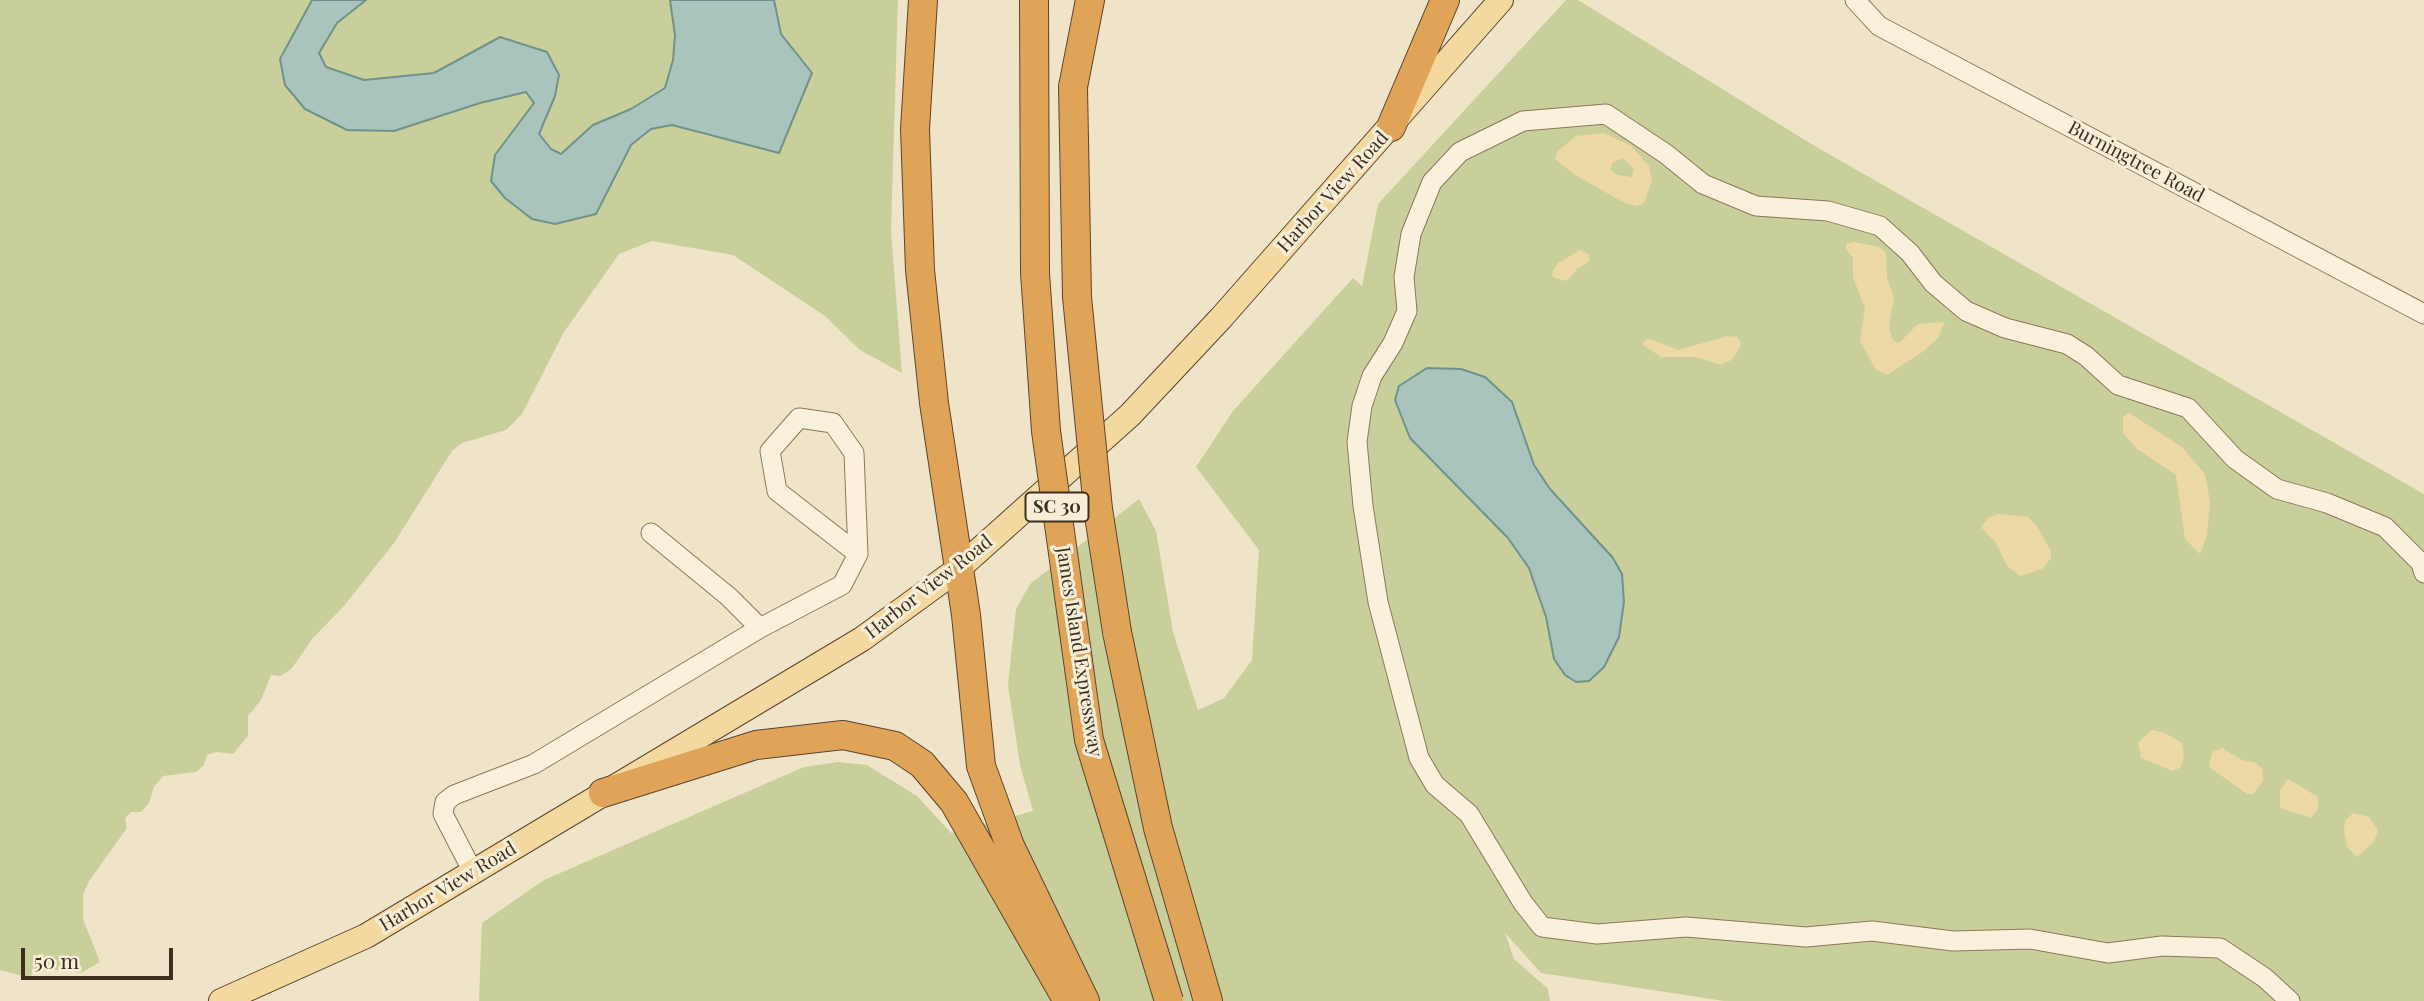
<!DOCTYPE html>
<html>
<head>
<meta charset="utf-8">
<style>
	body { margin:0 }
	#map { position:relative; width:2424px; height:1001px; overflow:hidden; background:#f0e4c8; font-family:"Playfair Display",serif }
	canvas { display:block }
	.scale { position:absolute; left:21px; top:948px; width:152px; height:32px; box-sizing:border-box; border:4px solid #3d2e20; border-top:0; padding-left:9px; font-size:21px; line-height:24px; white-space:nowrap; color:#3d2e20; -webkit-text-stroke:5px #f7eed8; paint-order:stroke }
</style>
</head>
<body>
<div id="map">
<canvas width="2424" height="1001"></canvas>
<div class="scale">50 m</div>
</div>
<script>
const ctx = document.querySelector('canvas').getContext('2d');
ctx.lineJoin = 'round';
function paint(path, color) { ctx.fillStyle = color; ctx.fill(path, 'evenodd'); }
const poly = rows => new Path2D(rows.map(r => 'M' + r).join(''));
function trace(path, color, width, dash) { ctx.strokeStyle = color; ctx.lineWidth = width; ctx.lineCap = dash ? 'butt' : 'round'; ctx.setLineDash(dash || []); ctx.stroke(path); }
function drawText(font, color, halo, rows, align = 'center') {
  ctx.font = font + ' "Playfair Display",serif'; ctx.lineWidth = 6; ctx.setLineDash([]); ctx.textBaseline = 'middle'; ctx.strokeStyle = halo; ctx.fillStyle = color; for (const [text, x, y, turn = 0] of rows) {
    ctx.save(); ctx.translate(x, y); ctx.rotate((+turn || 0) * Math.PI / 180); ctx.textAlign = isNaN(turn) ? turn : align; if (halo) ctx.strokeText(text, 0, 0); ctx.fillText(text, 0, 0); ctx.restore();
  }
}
paint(poly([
	[0,0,312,0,280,59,438,118,504,95,526,92,534,103,495,155,505,199,532,219,555,224,617,168,631,145,650,130,672,125,711,137,744,142,812,73,781,34,774,0,898,0,891,231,902,373,860,350,825,316,733,255,652,241,619,254,564,332,522,414,506,430,462,443,452,451,394,543,344,606,313,638,292,668,281,676,271,675,261,700,248,716,248,736,233,754,217,752,207,755,204,765,196,772,163,776,154,787,149,803,141,812,131,812,125,818,127,828,89,881,83,895,83,919,100,962,81,973,65,969,41,971,27,977,0,970],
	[366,0,670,0,675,35,673,60,665,88,631,109,593,125,561,154,551,149,539,134,555,96,500,37,434,73,364,80,326,67,319,53,337,23],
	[1566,0,1578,0,1813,145,2424,494,2424,1001,1724,1001,1541,973,1505,933,1514,959,1548,989,1550,1001,479,1001,482,923,544,880,804,767,838,762,867,765,917,796,951,833,1033,811,1020,765,1008,685,1016,609,1030,584,1139,499,1156,531,1173,632,1198,710,1224,698,1252,660,1259,550,1196,467,1233,411,1353,278,1362,286,1378,204]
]), '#c9cf9b');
paint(poly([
	[1604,133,1631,146,1649,166,1652,181,1644,203,1635,206,1623,202,1575,175,1555,159,1557,152,1576,136],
	[1623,158,1634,169,1632,177,1617,175,1611,170,1612,163],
	[1854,242,1880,247,1886,253,1887,278,1894,297,1889,326,1892,339,1897,343,1901,341,1918,324,1945,322,1938,338,1924,351,1887,375,1876,370,1860,341,1865,308,1853,277,1853,258,1846,249,1846,244],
	[1580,250,1589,254,1589,262,1577,269,1567,281,1553,277,1552,273,1558,263],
	[1728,336,1738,337,1741,345,1733,359,1721,365,1696,357,1661,357,1642,344,1648,338,1678,350],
	[2129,413,2182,447,2205,474,2210,502,2207,535,2200,554,2185,539,2176,475,2137,449,2123,433,2123,417],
	[1999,514,2028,517,2036,525,2051,551,2051,558,2042,569,2020,576,2007,566,1996,543,1981,527,1989,517],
	[2152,730,2165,733,2182,743,2184,756,2181,767,2173,771,2141,758,2138,742],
	[2222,748,2242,760,2256,763,2262,769,2263,781,2253,794,2247,794,2209,767,2212,752],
	[2288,779,2318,797,2318,809,2311,818,2280,808,2280,790],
	[2353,813,2369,817,2378,830,2374,842,2357,857,2347,847,2344,830,2345,821]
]), '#ecd9a5');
const water = poly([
	[312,0,366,0,337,23,319,53,326,67,364,80,434,73,500,37,547,52,559,75,555,96,539,134,551,149,561,154,593,125,631,109,665,88,673,60,675,35,670,0,774,0,781,34,812,73,779,153,672,125,651,129,631,145,596,214,555,224,532,219,505,198,491,181,495,155,534,103,526,92,480,103,394,131,347,130,305,109,285,85,280,59,312,0],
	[1427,368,1461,369,1485,377,1512,402,1534,465,1550,489,1613,558,1622,574,1624,602,1619,637,1604,667,1589,681,1576,682,1565,675,1554,659,1546,617,1529,568,1508,538,1410,438,1395,400,1399,386,1427,368]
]);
paint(water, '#a9c4bc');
trace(water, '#6f938a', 2);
const minor = poly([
	[1855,0,1879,26,2424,314],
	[651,533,729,597,760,628],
	[473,872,443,814,445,802,454,795,534,764,760,628,842,585,858,554,854,453,833,423,799,418,770,451,777,491,858,554],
	[2290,1001,2265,978,2220,948,2162,946,2108,953,2030,939,1953,941,1872,931,1806,937,1686,927,1597,934,1542,927,1523,903,1469,814,1435,785,1419,758,1378,602,1363,506,1357,442,1362,406,1372,376,1393,343,1407,311,1404,277,1411,234,1432,182,1460,152,1523,121,1606,114,1666,154,1703,184,1756,206,1828,211,1880,226,1910,253,1933,283,1966,311,2005,328,2067,344,2086,356,2118,385,2188,408,2235,459,2277,489,2327,503,2385,527,2421,563,2424,573]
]);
const major = poly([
	[221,1001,366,936,862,639,958,569,1130,415,1221,318,1501,0]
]);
const highway = poly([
	[923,0,915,129,920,270,934,403,966,615,981,766,1010,846,1085,1001],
	[1073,87,1090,0],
	[1391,127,1445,0],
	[1117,632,1158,828,1208,1001],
	[603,793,756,745,843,735,895,746,922,764,954,802,1065,996]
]);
trace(minor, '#8d765c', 21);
trace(major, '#5b4430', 26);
trace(highway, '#5b4430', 30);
trace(minor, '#faf1dc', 19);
trace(major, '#f3d9a0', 24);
trace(highway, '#e0a458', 28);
const highwayBridge = poly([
	[1034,0,1035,273,1046,431,1089,740,1169,1001],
	[1073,87,1077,297,1098,509,1117,632]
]);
trace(highwayBridge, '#5b4430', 30, []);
trace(highwayBridge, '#e0a458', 28);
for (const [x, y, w] of [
	[1057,507,63]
]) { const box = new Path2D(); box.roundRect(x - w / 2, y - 14.5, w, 29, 5); ctx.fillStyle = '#f7eed8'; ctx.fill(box); trace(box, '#3d2e20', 2); }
drawText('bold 18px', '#3d2e20', null, [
	["SC 30",1057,507]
]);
drawText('19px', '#3d2e20', '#f7eed8', [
	["Burningtree Road",2136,162,28],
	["Harbor View Road",1333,192,-48],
	["Harbor View Road",929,587,-38],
	["James Island Expressway",1079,652,81],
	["Harbor View Road",448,887,-31]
]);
</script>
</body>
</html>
